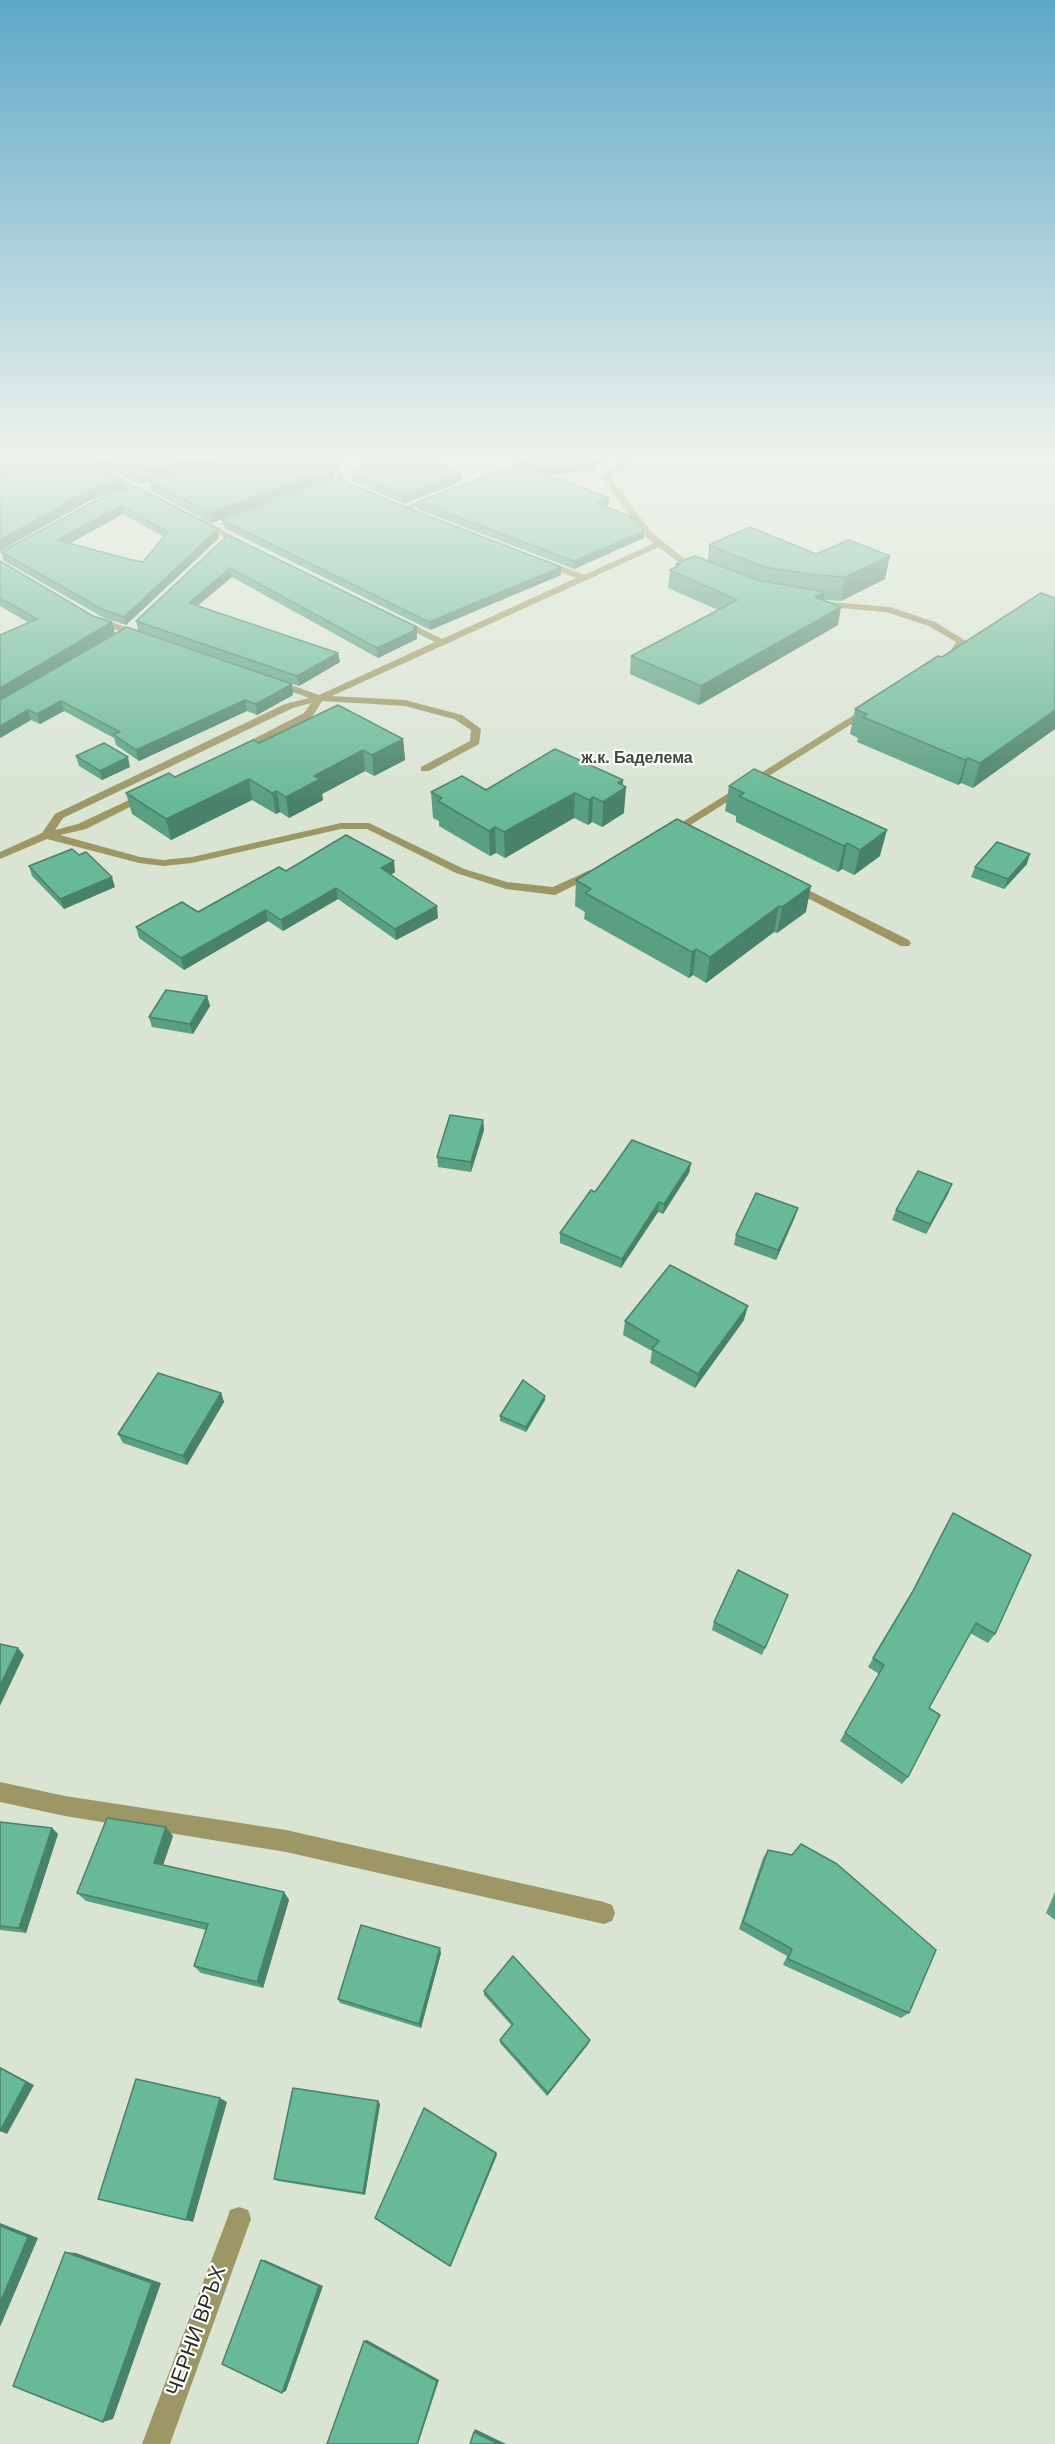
<!DOCTYPE html>
<html>
<head>
<meta charset="utf-8">
<style>
	body { margin:0 }
	canvas { display:block; background:#d9e4d3 }
</style>
</head>
<body>
<canvas width="1055" height="2444"></canvas>
<script>
const ctx = document.querySelector('canvas').getContext('2d');
ctx.lineJoin = 'round';
const poly = rows => new Path2D(rows.map(r => 'M' + r).join(''));
function paint(path, color) { ctx.fillStyle = color; ctx.fill(path, 'evenodd'); }
function trace(path, color, width, dash) { ctx.strokeStyle = color; ctx.lineWidth = width; ctx.lineCap = dash ? 'butt' : 'round'; ctx.setLineDash(dash || []); ctx.stroke(path); }
function drawText(font, color, halo, rows, align = 'center') {
  ctx.font = font + ' Arial,sans-serif'; ctx.lineWidth = 4.5; ctx.setLineDash([]); ctx.textBaseline = 'middle'; ctx.strokeStyle = halo; ctx.fillStyle = color; for (const [text, x, y, turn = 0] of rows) {
    ctx.save(); ctx.translate(x, y); ctx.rotate((+turn || 0) * Math.PI / 180); ctx.textAlign = isNaN(turn) ? turn : align; if (halo) ctx.strokeText(text, 0, 0); ctx.fillText(text, 0, 0); ctx.restore();
  }
}
paint(poly([
	[70,459,80,459,156,496,149,498,70,459],
	[330,459,338,459,344,480,359,486,359,490,338,483,330,459],
	[624,459,636,459,610,477,652,533,690,563,702,568,702,572,684,567,659,547,332,696,405,700,462,715,481,729,479,744,429,771,421,771,421,767,470,741,471,730,454,719,405,706,322,701,312,717,241,752,232,750,304,713,311,703,293,708,63,818,55,830,78,824,146,792,151,795,150,797,86,829,60,835,140,857,163,860,192,857,341,823,369,823,464,869,507,882,553,887,590,870,598,870,598,874,555,895,506,889,456,873,367,829,341,829,192,863,163,866,139,863,47,839,0,859,0,852,42,833,55,814,285,704,309,698,271,684,271,680,277,680,319,695,435,642,398,624,398,620,404,620,442,639,576,578,540,564,540,560,546,560,584,575,654,543,646,537,602,477,624,459],
	[432,495,439,497,407,511,400,509,432,495],
	[197,519,203,519,249,545,242,547,197,523,197,519],
	[820,601,890,607,935,622,966,641,956,658,949,663,943,663,941,661,949,654,956,642,929,626,886,612,817,606,817,602,820,601],
	[96,617,144,633,146,635,141,638,93,622,91,620,96,617],
	[870,705,874,706,874,710,673,836,669,837,663,834,870,705],
	[792,882,909,940,911,943,909,946,901,946,788,888,788,884,792,882],
	[0,1782,65,1796,286,1830,604,1902,612,1905,615,1913,612,1921,604,1924,286,1852,65,1816,0,1802,0,1782],
	[239,2207,248,2210,251,2219,170,2444,142,2444,227,2219,230,2210,239,2207]
]), '#9c9764');
paint(poly([
	[86,459,330,459,333,469,334,479,211,523,151,491,149,481,166,476,139,484],
	[531,459,608,459,608,463,597,464,597,470,551,475,608,506,606,507,644,538,574,569,417,509,417,502],
	[351,473,462,473,462,481,404,504,352,481],
	[135,486,219,538,126,625,104,618,4,561,1,552],
	[123,514,164,537,143,562,128,559,69,544],
	[400,505,561,567,561,575,430,630,224,528,222,520],
	[228,535,417,636,417,639,378,658,232,577,197,606,338,653,340,662,299,686,138,630,136,621],
	[709,545,816,554,885,579,841,601,824,600,838,625,699,705,630,674,631,656,718,610,668,588,670,570,676,567,676,564,708,561],
	[0,561,115,633,24,686,292,684,293,695,257,715,247,711,139,761,116,745,114,738,64,711,40,724,31,720,0,738,0,635,29,623,0,606],
	[1055,598,973,788,961,783,958,785,857,742,858,738,850,734,855,709,942,657],
	[403,739,405,760,374,776,365,771,322,794,323,800,289,818,280,812,276,814,252,800,171,840,132,814,126,793,175,777,259,743],
	[76,756,130,767,102,780,79,766],
	[623,780,624,813,602,827,592,822,588,825,574,818,505,858,496,853,490,856,439,826,439,821,433,818,431,792],
	[729,786,880,856,854,875,842,869,838,872,736,822,736,816,725,811],
	[677,819,806,912,777,933,774,932,706,983,693,975,689,978,584,919,585,912,575,906,576,880],
	[1027,864,1004,889,971,877,975,867],
	[29,866,115,887,64,909,32,876],
	[286,871,395,872,391,875,438,918,396,940,338,899,283,931,268,921,184,970,139,938,136,927,198,912],
	[207,996,210,1006,193,1034,152,1027,149,1017],
	[483,1120,484,1130,471,1172,438,1167,437,1157],
	[691,1163,689,1173,663,1214,658,1212,621,1268,560,1243,560,1233,595,1192],
	[952,1184,948,1194,926,1234,892,1220,896,1210],
	[795,1217,776,1260,734,1245,736,1235],
	[744,1320,695,1388,650,1363,652,1351,623,1335,625,1321],
	[221,1393,224,1402,187,1465,123,1443,118,1434],
	[545,1400,526,1432,500,1421,500,1416],
	[947,1523,995,1634,988,1643,970,1633,929,1708,908,1777,902,1784,840,1741,879,1674,868,1667,910,1596],
	[788,1595,762,1655,712,1630,714,1622],
	[0,1822,52,1828,58,1834,26,1933,0,1930],
	[173,1836,163,1865,284,1892,289,1900,263,1988,201,1973,194,1966,206,1930,86,1901,77,1893],
	[768,1850,909,2013,901,2018,783,1965,787,1956,739,1929,763,1858],
	[1055,1892,1055,1920,1046,1913],
	[441,1953,421,2028,340,2003,338,1999],
	[484,1991,589,2043,547,2096,500,2043,500,2040,512,2026,484,1995],
	[378,2101,380,2104,365,2195,278,2181,274,2179]
]), '#599f82');
paint(poly([
	[191,459,226,459,139,484,137,474],
	[593,459,608,459,608,463,597,464,597,470,537,477,537,470],
	[333,469,334,479,211,523,209,513],
	[462,473,462,481,404,504,404,496],
	[123,479,125,489,91,500,0,551,0,540,89,491],
	[609,498,608,506,597,510,597,503],
	[121,506,123,514,59,549,57,540],
	[218,529,219,538,126,625,124,617],
	[644,531,644,538,574,569,574,561],
	[890,556,885,579,841,601,845,577],
	[561,567,561,575,430,630,429,622],
	[230,568,232,577,190,612,189,603],
	[825,592,822,610,815,597],
	[841,607,838,625,699,705,701,686],
	[112,622,115,633,0,700,0,688],
	[417,627,417,639,378,658,377,648],
	[338,653,340,662,299,686,297,676],
	[292,684,293,695,257,715,256,704],
	[245,700,247,711,139,761,136,750],
	[61,701,64,711,40,724,37,714],
	[28,710,31,720,0,738,0,726],
	[1055,710,1055,729,973,788,980,763],
	[403,739,405,760,374,776,372,755],
	[363,750,365,771,322,794,323,800,289,818,286,797,314,776],
	[128,757,130,767,102,780,100,771],
	[968,758,961,783,958,785,965,760],
	[249,779,252,800,171,840,166,819],
	[623,780,622,790,626,787,624,813,602,827,603,802,618,783],
	[277,791,280,812,276,814,272,793],
	[575,793,574,818,505,858,504,832],
	[593,797,592,822,588,825,589,800],
	[495,827,496,853,490,856,489,831],
	[887,830,880,856,854,875,860,850],
	[847,843,842,869,838,872,844,846],
	[1030,854,1027,864,1004,889,1008,879],
	[394,861,395,872,383,880,381,868],
	[112,877,115,887,64,909,60,899],
	[811,886,806,912,777,933,782,907],
	[336,888,338,899,283,931,281,920],
	[437,906,438,918,396,940,395,929],
	[779,906,774,932,706,983,710,957],
	[266,910,268,921,184,970,181,958],
	[696,949,693,975,689,978,692,952],
	[207,996,210,1006,193,1034,190,1024],
	[483,1120,484,1130,471,1172,471,1162],
	[691,1163,689,1173,663,1214,664,1204],
	[952,1184,948,1194,926,1234,930,1224],
	[659,1202,658,1212,621,1268,622,1259],
	[798,1208,795,1217,776,1260,778,1250],
	[748,1306,744,1320,695,1388,698,1374],
	[221,1393,224,1402,187,1465,183,1456],
	[545,1396,545,1400,526,1432,526,1427],
	[18,1648,24,1655,0,1706,0,1686],
	[166,1827,173,1836,161,1871,154,1863],
	[52,1828,58,1834,26,1933,19,1928],
	[284,1892,289,1900,263,1988,257,1982],
	[440,1948,441,1953,421,2028,419,2024],
	[590,2040,589,2043,547,2096,548,2093],
	[0,2067,34,2085,7,2134,0,2131],
	[220,2098,227,2102,193,2222,186,2220],
	[378,2101,380,2104,365,2195,363,2193],
	[496,2153,497,2155,451,2266,450,2266],
	[0,2223,38,2238,0,2327],
	[65,2252,76,2253,161,2283,113,2419,103,2422],
	[261,2260,265,2260,323,2286,286,2391,282,2393],
	[367,2340,439,2380,418,2444,417,2444,364,2341],
	[475,2429,506,2444,498,2444,474,2432]
]), '#49826a');
const building = poly([
	[0,459,82,459,123,479,89,491,0,540,0,459],
	[105,459,191,459,137,474,105,459],
	[223,459,330,459,333,469,209,513,149,481,223,459],
	[371,459,425,459,462,473,404,496,351,473,371,459],
	[531,459,595,459,597,463,537,470,609,498,597,503,636,519,644,531,574,561,417,502,531,459],
	[340,479,400,505,561,567,429,622,222,520,340,479],
	[135,486,218,529,124,617,102,609,1,552,97,500,135,486],
	[121,506,168,532,143,562,128,559,57,540,121,506],
	[750,527,816,554,849,540,890,556,845,577,815,575,764,567,709,545,750,527],
	[228,535,417,627,413,628,416,630,377,648,230,568,189,603,338,653,297,676,136,621,228,535],
	[695,556,757,580,825,592,815,597,841,607,701,686,631,656,737,600,670,570,680,565,676,564,695,556],
	[0,561,93,616,112,622,0,688,0,635,37,619,0,598,0,561],
	[1041,593,1055,598,1055,710,980,763,968,758,965,760,863,717,867,714,855,709,938,656,942,657,1041,593],
	[127,627,292,684,256,704,245,700,136,750,113,734,120,732,61,701,37,714,28,710,0,726,0,700,127,627],
	[338,705,403,739,372,755,363,750,314,776,320,779,286,797,277,791,272,793,249,779,166,819,126,793,169,773,175,777,253,740,259,743,338,705],
	[104,743,128,757,100,771,76,756,104,743],
	[555,749,623,780,618,783,626,787,603,802,593,797,589,800,575,793,504,832,495,827,489,831,438,801,442,798,431,792,462,776,486,790,555,749],
	[754,769,887,830,860,850,847,843,844,846,739,796,744,793,729,786,754,769],
	[677,819,811,886,782,907,779,906,710,957,696,949,692,952,585,893,591,889,576,880,677,819],
	[346,835,394,861,381,868,437,906,395,929,336,888,281,920,266,910,181,958,136,927,182,902,198,912,279,867,286,871,346,835],
	[997,842,1030,854,1008,879,975,867,997,842],
	[72,849,79,855,86,852,112,877,60,899,29,866,72,849],
	[166,990,207,996,190,1024,149,1017,166,990],
	[450,1115,483,1120,471,1162,437,1157,450,1115],
	[632,1140,691,1163,664,1204,659,1202,622,1259,560,1233,591,1190,595,1192,632,1140],
	[918,1171,952,1184,930,1224,896,1210,918,1171],
	[756,1193,798,1208,778,1250,736,1235,756,1193],
	[670,1265,748,1306,698,1374,652,1349,659,1341,625,1321,670,1265],
	[158,1373,221,1393,183,1456,118,1434,158,1373],
	[523,1380,545,1396,526,1427,500,1416,523,1380],
	[953,1513,1031,1555,995,1634,976,1623,929,1708,940,1715,908,1777,845,1733,884,1665,873,1658,913,1591,953,1513],
	[738,1570,788,1595,765,1648,714,1622,738,1570],
	[0,1644,18,1648,0,1686,0,1644],
	[107,1818,166,1827,154,1863,284,1892,257,1982,194,1966,208,1924,77,1893,107,1818],
	[0,1822,52,1828,19,1928,0,1926,0,1822],
	[801,1844,837,1864,936,1950,909,2013,788,1959,792,1949,743,1922,768,1850,792,1855,801,1844],
	[361,1925,440,1948,419,2024,338,1999,361,1925],
	[513,1956,590,2040,548,2093,500,2040,513,2024,484,1991,513,1956],
	[0,2068,26,2082,0,2131,0,2068],
	[136,2079,220,2098,186,2220,98,2199,136,2079],
	[293,2088,378,2101,363,2193,274,2179,293,2088],
	[424,2108,496,2153,450,2266,375,2218,424,2108],
	[0,2226,28,2237,0,2303,0,2226],
	[65,2252,152,2283,103,2422,13,2386,65,2252],
	[261,2260,319,2286,282,2393,222,2364,261,2260],
	[364,2341,437,2381,417,2444,327,2444,364,2341],
	[474,2432,498,2444,470,2444,474,2432]
]);
paint(building, '#68b997');
trace(building, '#49826a', 1.5);
const sky = ctx.createLinearGradient(0, 0, 0, 802);
sky.addColorStop(0, '#5ca8c8');
sky.addColorStop(0.57, '#eef3eb');
sky.addColorStop(1, '#eef3eb00');
ctx.fillStyle = sky;
ctx.fillRect(0, 0, 1055, 802);
drawText('bold 16px', '#40493b', '#fff', [
	["ж.к. Баделема",637,759]
]);
drawText('21px', '#2a2e27', '#fff', [
	["ЧЕРНИ ВРЪХ",197,2331,-70]
]);
</script>
</body>
</html>
